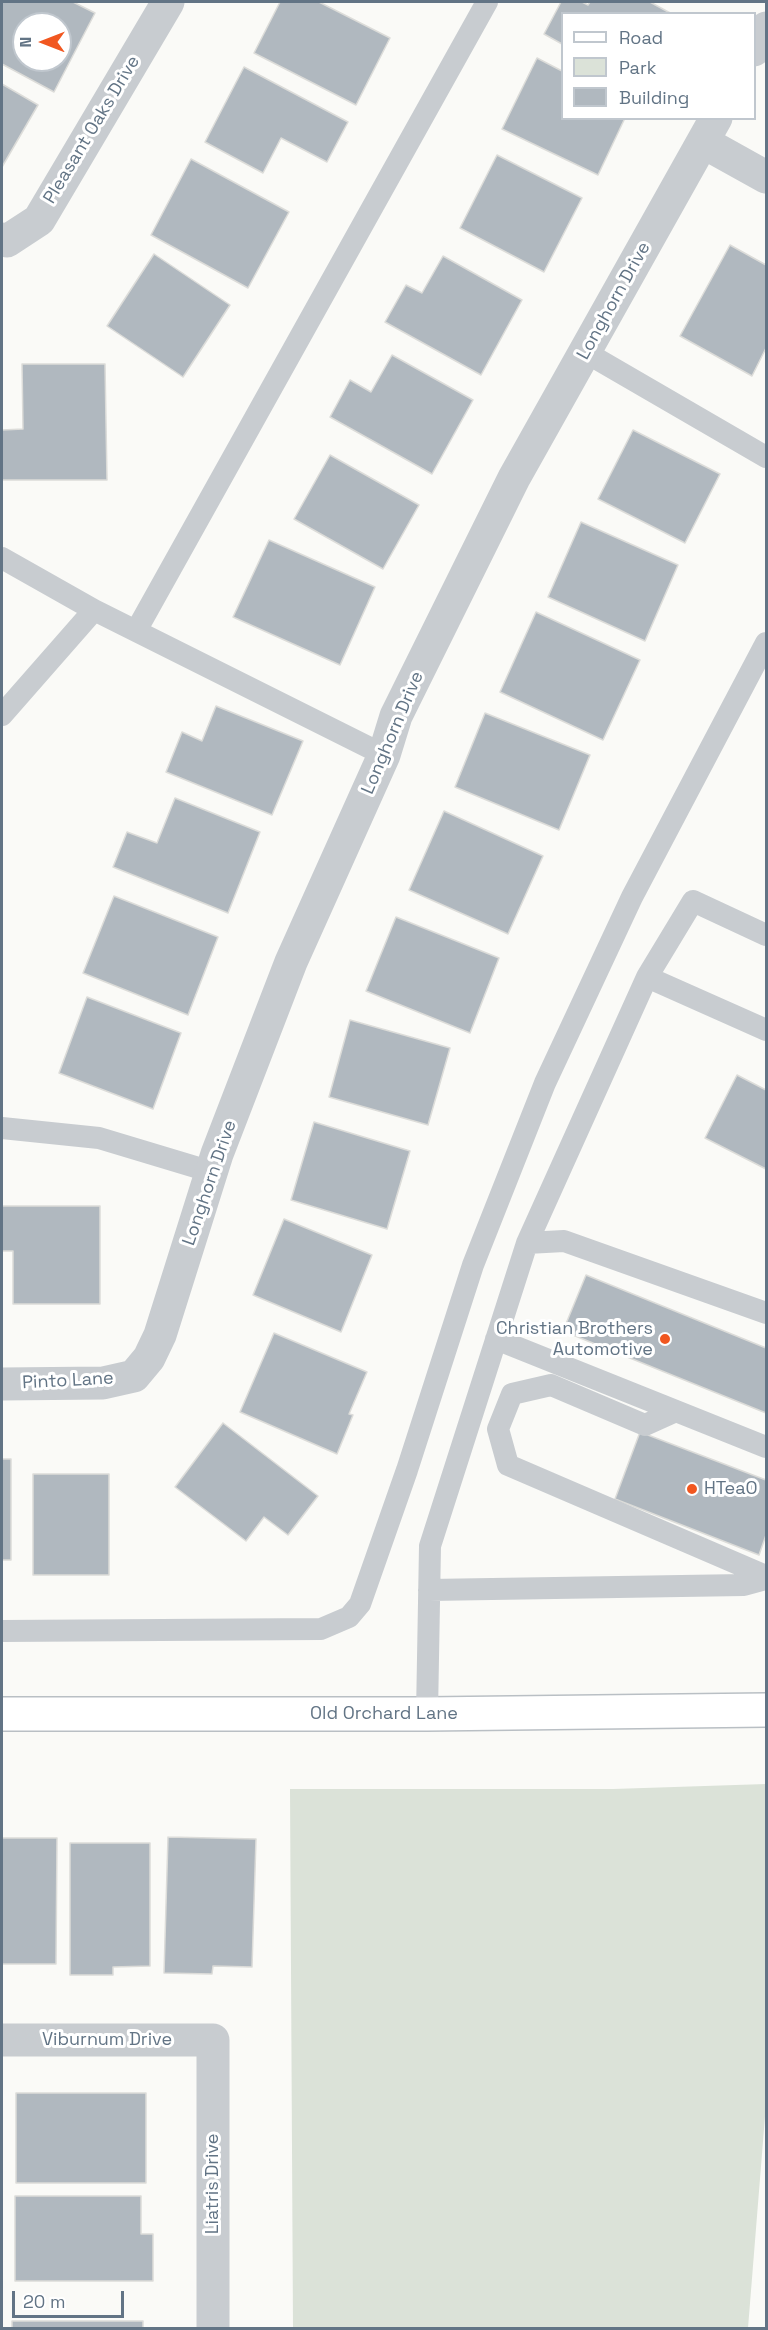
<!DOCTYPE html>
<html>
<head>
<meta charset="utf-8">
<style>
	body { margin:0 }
	#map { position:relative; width:768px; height:2330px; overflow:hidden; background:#fafaf7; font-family:"Space Grotesk",sans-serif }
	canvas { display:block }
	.frame { position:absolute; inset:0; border:3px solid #627485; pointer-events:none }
	.legend { position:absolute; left:561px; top:12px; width:195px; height:108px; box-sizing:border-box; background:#fff; border:2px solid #c0c7ce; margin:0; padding:8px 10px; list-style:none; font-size:18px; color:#627485 }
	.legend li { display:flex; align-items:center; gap:12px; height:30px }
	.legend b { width:30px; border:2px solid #c0c7ce }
	.north { position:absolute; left:12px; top:12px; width:60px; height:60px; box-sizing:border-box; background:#fff; border:2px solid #c0c7ce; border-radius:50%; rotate:270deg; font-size:16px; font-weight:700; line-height:24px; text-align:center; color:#627485 }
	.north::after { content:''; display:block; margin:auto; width:21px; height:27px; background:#f15720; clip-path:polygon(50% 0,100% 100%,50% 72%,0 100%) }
	.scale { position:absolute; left:12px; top:2291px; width:112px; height:27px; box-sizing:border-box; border:3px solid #627485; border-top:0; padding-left:8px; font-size:18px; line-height:21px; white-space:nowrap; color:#627485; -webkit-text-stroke:4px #fff; paint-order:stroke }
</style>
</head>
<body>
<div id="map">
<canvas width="768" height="2330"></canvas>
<div class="frame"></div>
<ul class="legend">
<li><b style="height:8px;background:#fff"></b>Road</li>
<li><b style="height:16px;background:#dbe2d8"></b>Park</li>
<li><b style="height:16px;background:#b0b8bf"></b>Building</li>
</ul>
<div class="north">N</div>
<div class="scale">20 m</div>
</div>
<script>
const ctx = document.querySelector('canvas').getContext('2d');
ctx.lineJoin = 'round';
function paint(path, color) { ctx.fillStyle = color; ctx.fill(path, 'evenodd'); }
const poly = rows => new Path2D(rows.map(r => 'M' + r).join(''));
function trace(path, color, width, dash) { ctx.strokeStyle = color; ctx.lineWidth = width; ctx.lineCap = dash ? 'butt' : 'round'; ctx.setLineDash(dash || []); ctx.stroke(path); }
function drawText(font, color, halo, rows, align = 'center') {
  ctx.font = font + ' "Space Grotesk",sans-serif'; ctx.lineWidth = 6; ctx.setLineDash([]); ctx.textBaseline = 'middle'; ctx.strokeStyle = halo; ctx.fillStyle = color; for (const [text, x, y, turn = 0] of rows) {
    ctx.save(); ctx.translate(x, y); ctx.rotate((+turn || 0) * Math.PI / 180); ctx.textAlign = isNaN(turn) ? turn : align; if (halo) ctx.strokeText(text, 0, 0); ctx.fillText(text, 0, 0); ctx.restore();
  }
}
paint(poly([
	[766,1784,766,2104,748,2328,293,2328,290,1789,613,1789]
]), '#dbe2d8');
const building = poly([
	[2,2,73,2,95,13,54,92,2,64,2,2],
	[24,24,60,24,60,60,24,60,24,24],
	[280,2,319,2,390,38,356,105,254,53,280,2],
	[561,2,582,2,588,5,590,2,650,2,672,14,562,14,562,44,544,34,561,2],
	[537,58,562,71,562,118,625,118,598,175,502,129,537,58],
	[244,67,348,122,327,162,281,138,263,173,205,142,244,67],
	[2,84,38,105,2,167,2,84],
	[497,155,582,198,544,272,460,228,497,155],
	[191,159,289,212,248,288,151,235,191,159],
	[730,245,766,265,766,348,752,376,680,336,730,245],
	[154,254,230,305,183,377,107,326,154,254],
	[443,256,522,300,481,375,385,322,406,285,422,293,443,256],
	[392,355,473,400,432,474,330,417,350,380,371,392,392,355],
	[22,364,105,364,107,480,2,480,2,430,23,429,22,364],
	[633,430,720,474,685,543,598,499,633,430],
	[330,455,419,505,383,569,294,519,330,455],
	[581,522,678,565,645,641,548,597,581,522],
	[269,540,375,587,340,665,233,617,269,540],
	[536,612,640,660,603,740,500,692,536,612],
	[216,706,303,741,272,815,166,772,182,732,202,741,216,706],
	[485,713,590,755,559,830,455,787,485,713],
	[175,798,260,832,228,913,113,867,127,832,157,843,175,798],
	[444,811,543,856,508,934,409,890,444,811],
	[114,896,218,937,188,1015,83,973,114,896],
	[396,917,499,958,470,1033,366,991,396,917],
	[87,997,181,1033,153,1109,59,1073,87,997],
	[350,1020,450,1048,428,1125,329,1097,350,1020],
	[737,1075,766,1090,766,1169,705,1138,737,1075],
	[314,1122,410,1151,387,1229,291,1200,314,1122],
	[2,1206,100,1206,100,1304,13,1304,13,1251,2,1251,2,1206],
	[284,1219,372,1255,341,1332,253,1295,284,1219],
	[586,1275,766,1348,766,1413,563,1331,586,1275],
	[274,1333,367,1372,349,1414,353,1415,337,1454,240,1412,274,1333],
	[223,1423,318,1496,288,1535,264,1517,246,1541,175,1487,223,1423],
	[640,1432,766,1480,766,1535,759,1555,615,1499,640,1432],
	[2,1459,11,1459,11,1560,2,1560,2,1459],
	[33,1474,109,1474,109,1575,33,1575,33,1474],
	[168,1837,256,1839,252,1967,213,1966,212,1974,164,1973,168,1837],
	[2,1838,57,1838,56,1964,2,1964,2,1838],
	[70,1843,150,1843,150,1966,113,1967,113,1975,70,1975,70,1843],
	[16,2093,146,2093,146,2183,16,2183,16,2093],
	[15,2196,141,2196,141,2234,153,2234,153,2281,15,2281,15,2196],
	[12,2321,143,2321,143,2328,12,2328,12,2321]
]);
paint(building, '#b0b8bf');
trace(building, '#dcdcd9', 1.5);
const secondary = poly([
	[2,1714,427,1714,766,1710]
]);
trace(secondary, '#b9bfc4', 36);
trace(poly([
	[585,352,766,457],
	[2,558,94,610,384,755],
	[136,631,487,2],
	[2,715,94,610],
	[647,977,693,901,766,935],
	[2,1128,99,1138,212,1172],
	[527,1243,564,1241,766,1313],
	[496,1339,766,1447],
	[676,1411,645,1425,551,1385,512,1394,498,1429,508,1465,766,1576],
	[429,1590,744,1585,766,1579],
	[2,1631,321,1629,349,1617,360,1604,407,1470,473,1265,545,1083,632,897,766,643],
	[427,1714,430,1546,527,1243,647,977,766,1030]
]), '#c8ccd0', 22);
trace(poly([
	[754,50,766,28],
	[703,142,766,177],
	[2,239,7,241,39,220,168,2],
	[2,1384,103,1383,134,1376,149,1358,160,1335,217,1154,291,962,384,755,396,716,514,478,716,118],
	[2,2040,213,2040,213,2328]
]), '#c8ccd0', 33);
trace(secondary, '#fff', 33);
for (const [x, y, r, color] of [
	[665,1339,6,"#f15720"],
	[692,1489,6,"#f15720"]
]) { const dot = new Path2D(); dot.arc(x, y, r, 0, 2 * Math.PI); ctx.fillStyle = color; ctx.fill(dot); trace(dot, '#fff', 2); }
drawText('18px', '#627485', '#fff', [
	["Pleasant Oaks Drive",92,130,-59],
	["Longhorn Drive",614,301,-61],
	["Longhorn Drive",393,733,-67],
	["Longhorn Drive",210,1183,-71],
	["Pinto Lane",68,1381,-3],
	["Old Orchard Lane",384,1714],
	["Viburnum Drive",107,2040],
	["Liatris Drive",213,2184,-90]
]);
drawText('18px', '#627485', '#fff', [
	["Christian Brothers",653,1329],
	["Automotive",653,1350],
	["HTeaO",704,1489,"left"]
], 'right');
</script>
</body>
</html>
